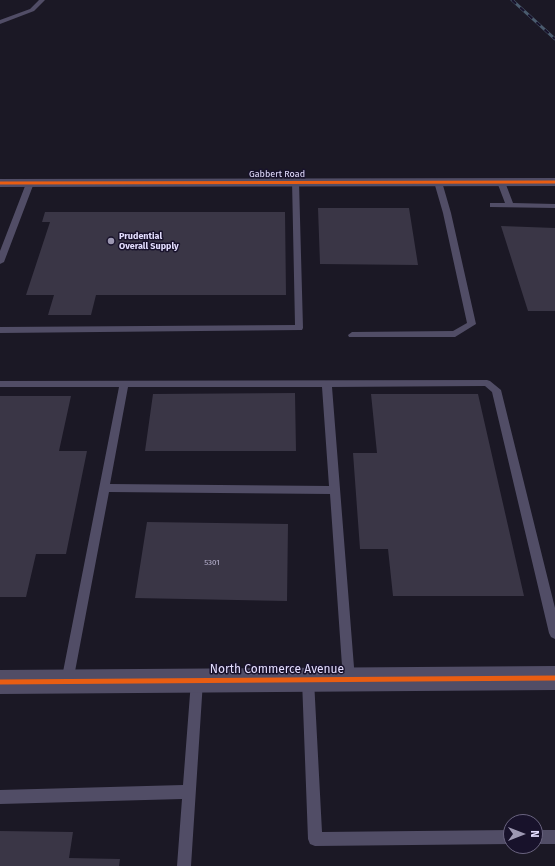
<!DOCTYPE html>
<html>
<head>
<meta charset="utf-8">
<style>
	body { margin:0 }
	#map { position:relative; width:555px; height:866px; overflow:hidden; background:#1b1825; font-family:"Fira Sans",sans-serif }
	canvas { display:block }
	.north { position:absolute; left:503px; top:814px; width:40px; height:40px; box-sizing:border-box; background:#18122b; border:1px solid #69637f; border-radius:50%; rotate:90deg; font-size:11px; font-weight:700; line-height:16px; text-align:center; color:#e3ddfe }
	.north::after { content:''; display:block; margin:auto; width:14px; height:18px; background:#9d98b2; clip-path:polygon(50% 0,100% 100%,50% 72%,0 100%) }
</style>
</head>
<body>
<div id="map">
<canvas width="555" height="866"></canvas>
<div class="north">N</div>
</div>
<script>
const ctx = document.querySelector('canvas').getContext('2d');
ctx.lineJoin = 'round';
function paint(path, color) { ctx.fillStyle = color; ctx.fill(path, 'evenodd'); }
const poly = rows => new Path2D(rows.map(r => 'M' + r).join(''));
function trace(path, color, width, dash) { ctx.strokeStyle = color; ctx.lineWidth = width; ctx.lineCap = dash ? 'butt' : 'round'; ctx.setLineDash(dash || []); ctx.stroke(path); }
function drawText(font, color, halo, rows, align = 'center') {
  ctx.font = font + ' "Fira Sans",sans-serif'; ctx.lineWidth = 3; ctx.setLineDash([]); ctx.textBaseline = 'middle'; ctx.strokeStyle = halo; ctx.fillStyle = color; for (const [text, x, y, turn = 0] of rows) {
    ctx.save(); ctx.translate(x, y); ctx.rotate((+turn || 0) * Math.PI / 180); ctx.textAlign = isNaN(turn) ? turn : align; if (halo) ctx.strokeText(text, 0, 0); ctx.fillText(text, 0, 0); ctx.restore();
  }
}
paint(poly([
	[318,208,409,208,418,265,320,264],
	[45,212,285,212,286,295,96,295,91,315,48,315,54,295,26,295,50,222,42,222],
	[501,226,555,228,555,311,528,311],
	[295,393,296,451,145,451,153,394],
	[371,394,478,394,524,596,393,596,388,549,360,549,353,453,377,453],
	[0,396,71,396,59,451,87,451,66,554,36,554,26,597,0,597],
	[147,522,288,524,287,601,135,598],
	[0,831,73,832,69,858,120,859,119,866,0,866]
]), '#3a3646');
paint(poly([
	[39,0,45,0,34,11,0,24,0,20,30,9,39,0],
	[292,180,295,180,299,182,303,328,302,330,0,333,0,327,295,325,292,180],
	[435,180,438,180,442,182,451,213,476,324,455,337,349,337,348,335,352,332,453,331,467,323,443,213,434,182,435,180],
	[498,180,501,180,505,182,513,203,555,204,555,208,490,207,490,203,505,203,497,182,498,180],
	[27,181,33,181,34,183,4,262,0,264,0,251,27,181],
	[487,380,490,381,501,390,555,608,555,639,551,637,549,633,492,392,485,386,332,387,355,680,353,684,349,686,345,684,343,680,330,494,109,492,73,682,71,686,67,688,63,686,61,682,119,387,0,387,0,381,487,380],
	[128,387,322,387,329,486,110,484,128,387],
	[308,674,312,676,314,680,322,832,511,830,511,844,315,846,310,844,308,839,302,680,304,676,308,674],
	[197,675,201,677,203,681,191,866,177,866,182,799,0,804,0,790,183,785,191,681,193,677,197,675],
	[535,830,555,830,555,844,535,844,535,830]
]), '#514d66');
paint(poly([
	[555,178,555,186,0,187,0,179,555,178],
	[555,666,555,690,0,694,0,670,555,666]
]), '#514d66');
const rail = poly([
	[512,0,555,39]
]);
trace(rail, '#4a5b6e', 3);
trace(rail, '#18122b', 2, [5.5]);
trace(poly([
	[0,183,555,182]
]), '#e95d12', 3);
trace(poly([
	[0,682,555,678]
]), '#e95d12', 5);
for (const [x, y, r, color] of [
	[111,241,4,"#9d98b2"]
]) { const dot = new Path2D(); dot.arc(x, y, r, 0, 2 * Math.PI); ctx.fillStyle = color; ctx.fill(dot); trace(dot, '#18122b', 1.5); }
drawText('8px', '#b9b3d0', null, [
	["5301",212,563]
]);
drawText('9px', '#e3ddfe', '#18122b', [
	["Gabbert Road",277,174]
]);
drawText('bold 9px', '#e3ddfe', '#18122b', [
	["Prudential",119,236],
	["Overall Supply",119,246]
], 'left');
drawText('12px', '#e3ddfe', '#18122b', [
	["North Commerce Avenue",277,670]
]);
</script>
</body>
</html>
